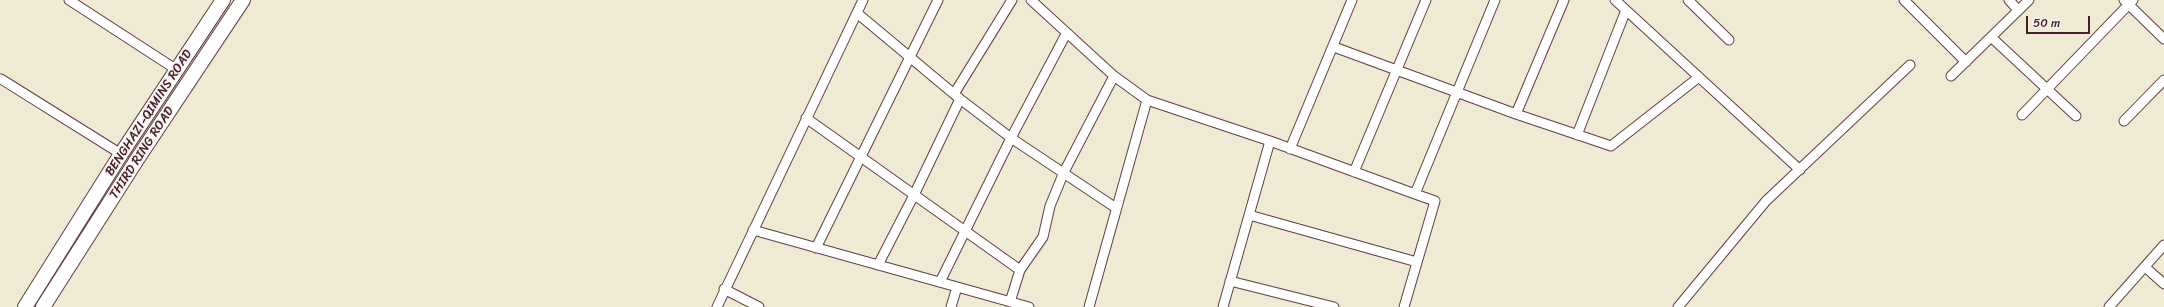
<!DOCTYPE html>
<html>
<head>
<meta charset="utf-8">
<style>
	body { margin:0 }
	#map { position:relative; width:2164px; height:307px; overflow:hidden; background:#eeead4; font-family:Sriracha,sans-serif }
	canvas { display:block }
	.scale { position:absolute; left:2026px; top:16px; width:64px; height:18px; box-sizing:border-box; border:2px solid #4a1f2b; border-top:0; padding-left:5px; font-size:12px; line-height:14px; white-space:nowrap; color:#4a1f2b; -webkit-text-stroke:3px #f6f6f2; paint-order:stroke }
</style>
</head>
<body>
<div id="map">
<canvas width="2164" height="307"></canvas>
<div class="scale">50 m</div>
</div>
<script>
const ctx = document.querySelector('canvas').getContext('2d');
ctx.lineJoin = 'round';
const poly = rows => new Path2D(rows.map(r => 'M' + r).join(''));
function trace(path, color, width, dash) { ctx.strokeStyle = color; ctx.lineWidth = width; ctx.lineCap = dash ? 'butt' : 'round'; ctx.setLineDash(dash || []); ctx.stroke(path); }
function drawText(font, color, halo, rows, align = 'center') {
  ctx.font = font + ' Sriracha,sans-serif'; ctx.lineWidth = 3; ctx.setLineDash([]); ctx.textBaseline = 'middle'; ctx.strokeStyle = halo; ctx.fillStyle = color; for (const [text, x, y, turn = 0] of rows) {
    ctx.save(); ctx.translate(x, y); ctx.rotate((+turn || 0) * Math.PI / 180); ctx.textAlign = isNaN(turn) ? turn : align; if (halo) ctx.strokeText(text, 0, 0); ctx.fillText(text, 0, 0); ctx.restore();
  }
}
const street = poly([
	[69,0,177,70],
	[1031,0,1114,76,1147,100,1089,307],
	[1615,0,1800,170],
	[1688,0,1729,40],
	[1904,0,1966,62],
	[2009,0,2018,10],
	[2124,0,2164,39],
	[857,13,960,99,1011,138,1116,208],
	[1991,37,2076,116],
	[1334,47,1516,114,1611,146,1699,77],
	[1951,76,2029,0],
	[1,79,121,154],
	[954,94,1012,0],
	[1147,100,1270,141,1223,307],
	[1516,114,1564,0],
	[2022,115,2133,0],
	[806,118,1020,270],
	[2124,121,2164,80],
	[1577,135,1626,10],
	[1270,141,1415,194],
	[1290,149,1352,0],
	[1354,172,1426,0],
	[1249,215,1417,262],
	[753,230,1029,307],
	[816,248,938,0],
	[878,265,914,195,960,99],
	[2145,267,2164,284],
	[1230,281,1334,307],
	[940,282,1011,138,1066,34],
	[724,289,759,307],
	[1010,302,1020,270,1043,237,1050,206,1064,172,1114,76],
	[717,307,863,0],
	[951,307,957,287],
	[1404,307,1435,201,1415,194,1495,0],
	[1678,307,1766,201,1910,65],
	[2109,307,2164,245]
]);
const primary = poly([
	[25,307,121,154,223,0],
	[43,307,136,161,243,0]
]);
trace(street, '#633d44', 11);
trace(primary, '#633d44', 16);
trace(street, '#fff', 9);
trace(primary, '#fff', 14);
drawText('13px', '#4a1f2b', '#f6f6f2', [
	["BENGHAZI-QIMINS ROAD",149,113,-57],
	["THIRD RING ROAD",142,153,-57]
]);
</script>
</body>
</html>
